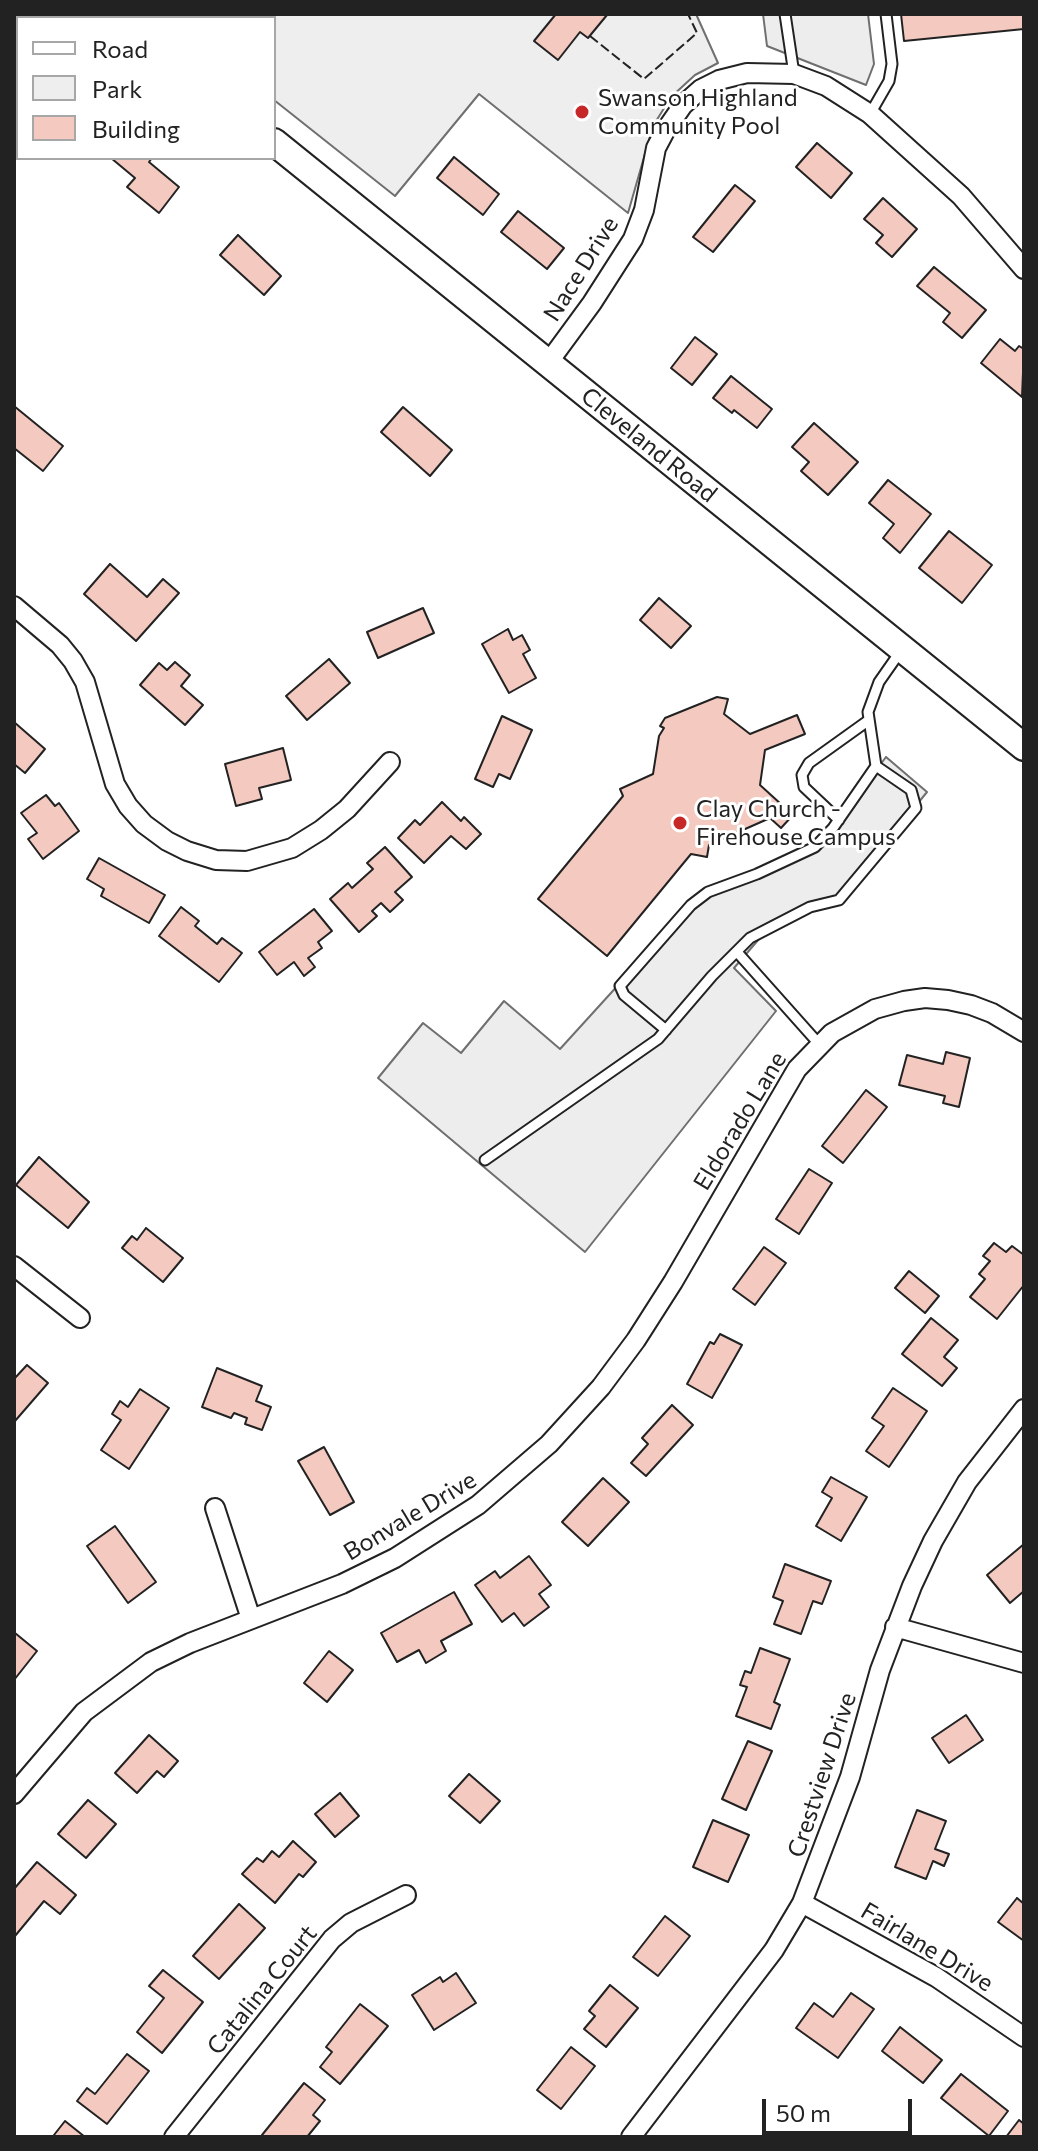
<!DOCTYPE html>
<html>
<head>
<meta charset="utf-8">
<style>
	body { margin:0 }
	#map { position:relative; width:1038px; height:2151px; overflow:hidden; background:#fff; font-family:Commissioner,sans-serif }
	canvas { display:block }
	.frame { position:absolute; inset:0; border:16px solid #222; pointer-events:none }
	.legend { position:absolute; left:16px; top:16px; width:260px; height:144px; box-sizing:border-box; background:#fff; border:2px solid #a7a7a7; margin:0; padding:10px 14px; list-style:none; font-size:24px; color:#222 }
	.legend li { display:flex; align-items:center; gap:16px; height:40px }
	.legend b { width:40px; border:2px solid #a7a7a7 }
	.scale { position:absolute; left:762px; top:2099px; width:150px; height:36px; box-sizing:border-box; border:4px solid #222; border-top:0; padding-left:10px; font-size:24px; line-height:28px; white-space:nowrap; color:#222; -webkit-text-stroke:6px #fff; paint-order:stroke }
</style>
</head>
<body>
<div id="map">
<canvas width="1038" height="2151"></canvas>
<div class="frame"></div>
<ul class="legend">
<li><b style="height:10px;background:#fff"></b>Road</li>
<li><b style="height:22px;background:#eee"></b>Park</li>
<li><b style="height:22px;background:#f3c9c0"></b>Building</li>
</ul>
<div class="scale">50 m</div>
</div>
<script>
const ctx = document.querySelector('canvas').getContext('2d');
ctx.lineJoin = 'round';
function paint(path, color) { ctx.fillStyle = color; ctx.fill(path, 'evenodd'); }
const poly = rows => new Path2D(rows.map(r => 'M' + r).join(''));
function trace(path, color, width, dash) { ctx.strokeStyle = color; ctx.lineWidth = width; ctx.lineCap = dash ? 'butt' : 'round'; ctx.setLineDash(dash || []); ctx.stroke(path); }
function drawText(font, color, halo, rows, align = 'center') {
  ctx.font = font + ' Commissioner,sans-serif'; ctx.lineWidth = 6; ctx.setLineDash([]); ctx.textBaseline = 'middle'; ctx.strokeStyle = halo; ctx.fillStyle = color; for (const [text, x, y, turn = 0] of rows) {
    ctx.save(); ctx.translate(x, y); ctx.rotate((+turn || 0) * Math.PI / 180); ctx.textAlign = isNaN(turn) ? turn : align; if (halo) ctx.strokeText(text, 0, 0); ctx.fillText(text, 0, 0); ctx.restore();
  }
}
const green = poly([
	[187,14,696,14,718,63,695,75,671,97,653,126,628,213,479,94,395,196,274,100,274,18,184,18,187,14]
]);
paint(green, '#eee');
trace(green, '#6f6f6f', 2);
const parking = poly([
	[763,14,868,14,874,64,866,85,767,46,763,14],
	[886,757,927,792,839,900,772,924,734,968,776,1011,585,1252,378,1078,423,1023,461,1053,504,1001,560,1049,691,905,815,847,833,828,886,757]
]);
paint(parking, '#ededed');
trace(parking, '#6f6f6f', 2);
const building = poly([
	[556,14,605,14,607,15,588,38,580,32,558,60,534,41,556,14],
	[901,14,1024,14,1024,29,904,41,901,14],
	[14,52,18,55,18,91,14,88,14,52],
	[817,143,852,173,831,198,796,167,817,143],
	[454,157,499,194,483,215,437,178,454,157],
	[111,158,152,158,149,162,179,187,159,213,127,187,135,178,111,158],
	[735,185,755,201,713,252,693,237,735,185],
	[883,198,917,229,892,257,876,243,883,235,864,219,883,198],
	[518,211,564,248,547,269,501,232,518,211],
	[238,235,281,276,264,295,220,255,238,235],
	[934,267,986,310,962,338,943,322,950,313,917,286,934,267],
	[695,337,717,354,692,385,671,368,695,337],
	[1000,339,1015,351,1019,346,1024,349,1022,397,981,363,1000,339],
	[731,376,772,409,757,428,734,410,732,413,713,398,731,376],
	[14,406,63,446,43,471,14,448,14,406],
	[403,407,452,450,430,476,381,432,403,407],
	[814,423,858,462,828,495,801,471,809,462,792,447,814,423],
	[888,480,931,514,900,553,883,538,894,524,869,503,888,480],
	[949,531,992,565,962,603,919,568,949,531],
	[110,564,147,597,163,579,179,593,136,641,84,594,110,564],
	[659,598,691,626,671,648,640,620,659,598],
	[423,608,434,633,378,658,367,632,423,608],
	[508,629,513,640,522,635,530,650,523,654,536,678,509,693,482,644,508,629],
	[329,659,350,683,307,720,286,696,329,659],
	[175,662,190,675,181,686,203,705,185,725,140,685,159,663,167,670,175,662],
	[717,697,728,699,724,714,750,734,797,715,805,734,765,750,760,785,793,815,781,828,770,818,709,845,707,857,691,854,607,956,538,899,623,796,620,789,653,774,659,736,664,728,660,726,665,718,717,697],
	[502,716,532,730,510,779,499,774,493,787,475,779,502,716],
	[14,722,45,749,25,773,14,764,14,722],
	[283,748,291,780,259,788,262,799,236,806,225,764,283,748],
	[46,795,55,806,59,803,79,831,43,859,28,839,37,833,21,813,46,795],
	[442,802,461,821,464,817,481,834,466,849,451,836,424,863,398,838,415,820,420,825,442,802],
	[385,847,412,877,395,892,403,900,390,912,381,903,372,911,377,916,359,932,330,899,348,883,352,888,373,869,367,863,385,847],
	[99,858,165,895,149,923,101,896,104,889,87,879,99,858],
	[181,907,199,921,195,926,217,944,222,938,242,953,219,982,159,936,181,907],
	[314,909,332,931,318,942,322,948,308,958,315,967,304,976,294,962,277,975,259,952,314,909],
	[946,1052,970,1058,959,1107,943,1103,945,1096,899,1085,907,1055,943,1064,946,1052],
	[866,1090,887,1107,843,1163,822,1146,866,1090],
	[39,1157,89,1202,68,1228,16,1185,39,1157],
	[809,1169,832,1183,799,1234,776,1219,809,1169],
	[146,1228,183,1258,163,1282,122,1248,132,1236,137,1240,146,1228],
	[994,1243,1006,1252,1012,1246,1024,1255,1024,1285,997,1319,970,1297,985,1279,979,1274,990,1261,983,1256,994,1243],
	[764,1247,786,1263,755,1305,733,1289,764,1247],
	[909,1271,939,1296,925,1313,895,1288,909,1271],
	[931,1318,958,1340,944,1357,957,1368,942,1386,902,1354,931,1318],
	[720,1334,742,1345,712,1398,687,1384,710,1342,714,1344,720,1334],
	[27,1365,48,1383,15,1421,14,1379,27,1365],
	[217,1368,262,1386,256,1401,271,1407,262,1430,245,1424,247,1418,234,1413,231,1418,202,1407,217,1368],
	[893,1388,927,1411,889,1467,866,1451,884,1426,872,1418,893,1388],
	[140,1389,169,1408,129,1469,101,1450,121,1420,112,1414,120,1401,128,1407,140,1389],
	[672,1405,693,1425,646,1476,631,1463,648,1444,642,1438,672,1405],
	[324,1447,354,1502,330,1515,298,1461,324,1447],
	[831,1477,867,1497,841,1541,816,1526,832,1498,822,1492,831,1477],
	[603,1478,629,1502,588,1546,562,1522,603,1478],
	[115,1526,156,1582,128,1603,87,1546,115,1526],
	[1024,1544,1024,1591,1010,1603,987,1575,1024,1544],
	[529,1556,551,1585,539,1594,549,1607,524,1626,514,1613,502,1622,475,1585,495,1571,500,1578,529,1556],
	[785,1564,831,1581,822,1604,813,1601,801,1634,774,1624,783,1601,773,1597,785,1564],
	[454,1592,472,1624,441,1641,446,1651,426,1663,419,1650,397,1662,381,1633,454,1592],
	[15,1633,37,1651,14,1680,14,1634,15,1633],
	[760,1648,790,1659,774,1702,780,1705,771,1729,736,1716,747,1687,740,1685,745,1671,751,1673,760,1648],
	[329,1651,353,1670,327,1702,304,1683,329,1651],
	[966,1715,983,1740,949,1763,932,1738,966,1715],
	[149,1735,178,1761,164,1777,157,1771,137,1793,115,1773,149,1735],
	[748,1741,772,1751,746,1810,722,1799,748,1741],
	[469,1774,500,1801,480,1823,449,1796,469,1774],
	[340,1793,359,1816,335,1837,315,1814,340,1793],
	[88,1800,116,1824,86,1858,58,1834,88,1800],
	[917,1810,946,1821,935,1849,949,1854,944,1866,933,1861,926,1879,895,1867,917,1810],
	[713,1820,749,1835,728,1882,693,1867,713,1820],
	[293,1841,316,1862,303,1877,299,1874,275,1903,242,1874,257,1858,263,1862,272,1851,279,1857,293,1841],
	[37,1862,76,1895,60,1914,44,1901,15,1936,14,1889,37,1862],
	[1017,1898,1024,1904,1024,1941,998,1922,1017,1898],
	[239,1904,265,1928,219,1979,193,1956,239,1904],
	[665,1916,690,1936,658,1976,633,1957,665,1916],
	[163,1970,203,2002,162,2053,137,2032,164,1998,149,1986,163,1970],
	[456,1973,476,2003,434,2030,412,1995,440,1977,443,1982,456,1973],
	[610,1985,638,2008,606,2047,584,2029,595,2016,589,2011,610,1985],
	[851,1993,874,2009,838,2058,796,2028,814,2003,833,2017,851,1993],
	[360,2004,388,2026,340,2084,320,2067,332,2052,326,2047,360,2004],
	[900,2027,942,2060,923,2083,882,2051,900,2027],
	[571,2047,595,2066,561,2109,537,2090,571,2047],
	[127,2054,149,2071,107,2124,77,2101,87,2088,95,2094,127,2054],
	[961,2074,1008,2111,989,2136,941,2098,961,2074],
	[304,2083,325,2100,313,2115,320,2121,307,2137,264,2137,262,2135,304,2083],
	[1019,2120,1024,2124,1024,2137,1006,2137,1019,2120],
	[65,2121,85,2137,57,2137,54,2135,65,2121]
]);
paint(building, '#f3c9c0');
trace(building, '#222', 2);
const lane = poly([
	[785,14,794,74],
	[870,114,889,81,892,64,886,14],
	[839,820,804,787,802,775,809,763,869,720],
	[737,952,819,1044],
	[666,1030,624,995,620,986,691,905,708,892,757,874,815,847,833,828,876,766,868,712,879,682,900,652],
	[485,1160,658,1039,712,976,750,938,810,907,839,900,916,808,911,790,876,766]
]);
const street = poly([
	[548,363,592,303,633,239,644,210,656,148,665,131,683,105,701,89,719,80,747,73,794,74,826,86,870,114,961,196,1024,269],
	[14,606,60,645,73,661,85,682,115,784,128,806,144,824,167,841,187,851,216,860,247,861,292,848,321,830,347,809,390,762],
	[14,1266,80,1318],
	[215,1508,251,1619],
	[895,1627,1024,1663],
	[14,1794,84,1712,151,1662,190,1643,342,1584,395,1558,478,1505,549,1444,601,1387,636,1340,673,1282,797,1069,832,1033,875,1009,904,1001,925,998,948,1000,971,1005,992,1013,1024,1032],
	[802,1903,936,1977,1024,2037],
	[174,2137,332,1939,351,1923,406,1895],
	[631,2137,774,1950,802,1903,850,1777,880,1670,912,1586,933,1541,967,1482,1024,1409]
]);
const secondary = poly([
	[116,14,121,18],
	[274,142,1024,747]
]);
trace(lane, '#222', 13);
trace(street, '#222', 22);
trace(secondary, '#222', 30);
trace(lane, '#fff', 9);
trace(street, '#fff', 18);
trace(secondary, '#fff', 26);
trace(poly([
	[590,36,644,79,697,33,688,14]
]), '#222', 2, [10, 4]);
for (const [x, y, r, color] of [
	[582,112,8,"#c62828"],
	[680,823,8,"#c62828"]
]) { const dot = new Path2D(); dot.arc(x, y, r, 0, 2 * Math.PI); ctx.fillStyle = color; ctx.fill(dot); trace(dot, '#fff', 3); }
drawText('24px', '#222', '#fff', [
	["Swanson Highland",598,98],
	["Community Pool",598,126],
	["Clay Church -",696,809],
	["Firehouse Campus",696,837]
], 'left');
drawText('24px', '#222', '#fff', [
	["Nace Drive",581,269,-58],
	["Cleveland Road",649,445,39],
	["Eldorado Lane",740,1121,-59],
	["Bonvale Drive",410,1516,-31],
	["Crestview Drive",822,1775,-72],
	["Fairlane Drive",927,1947,31],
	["Catalina Court",262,1990,-51]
]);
</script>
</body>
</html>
